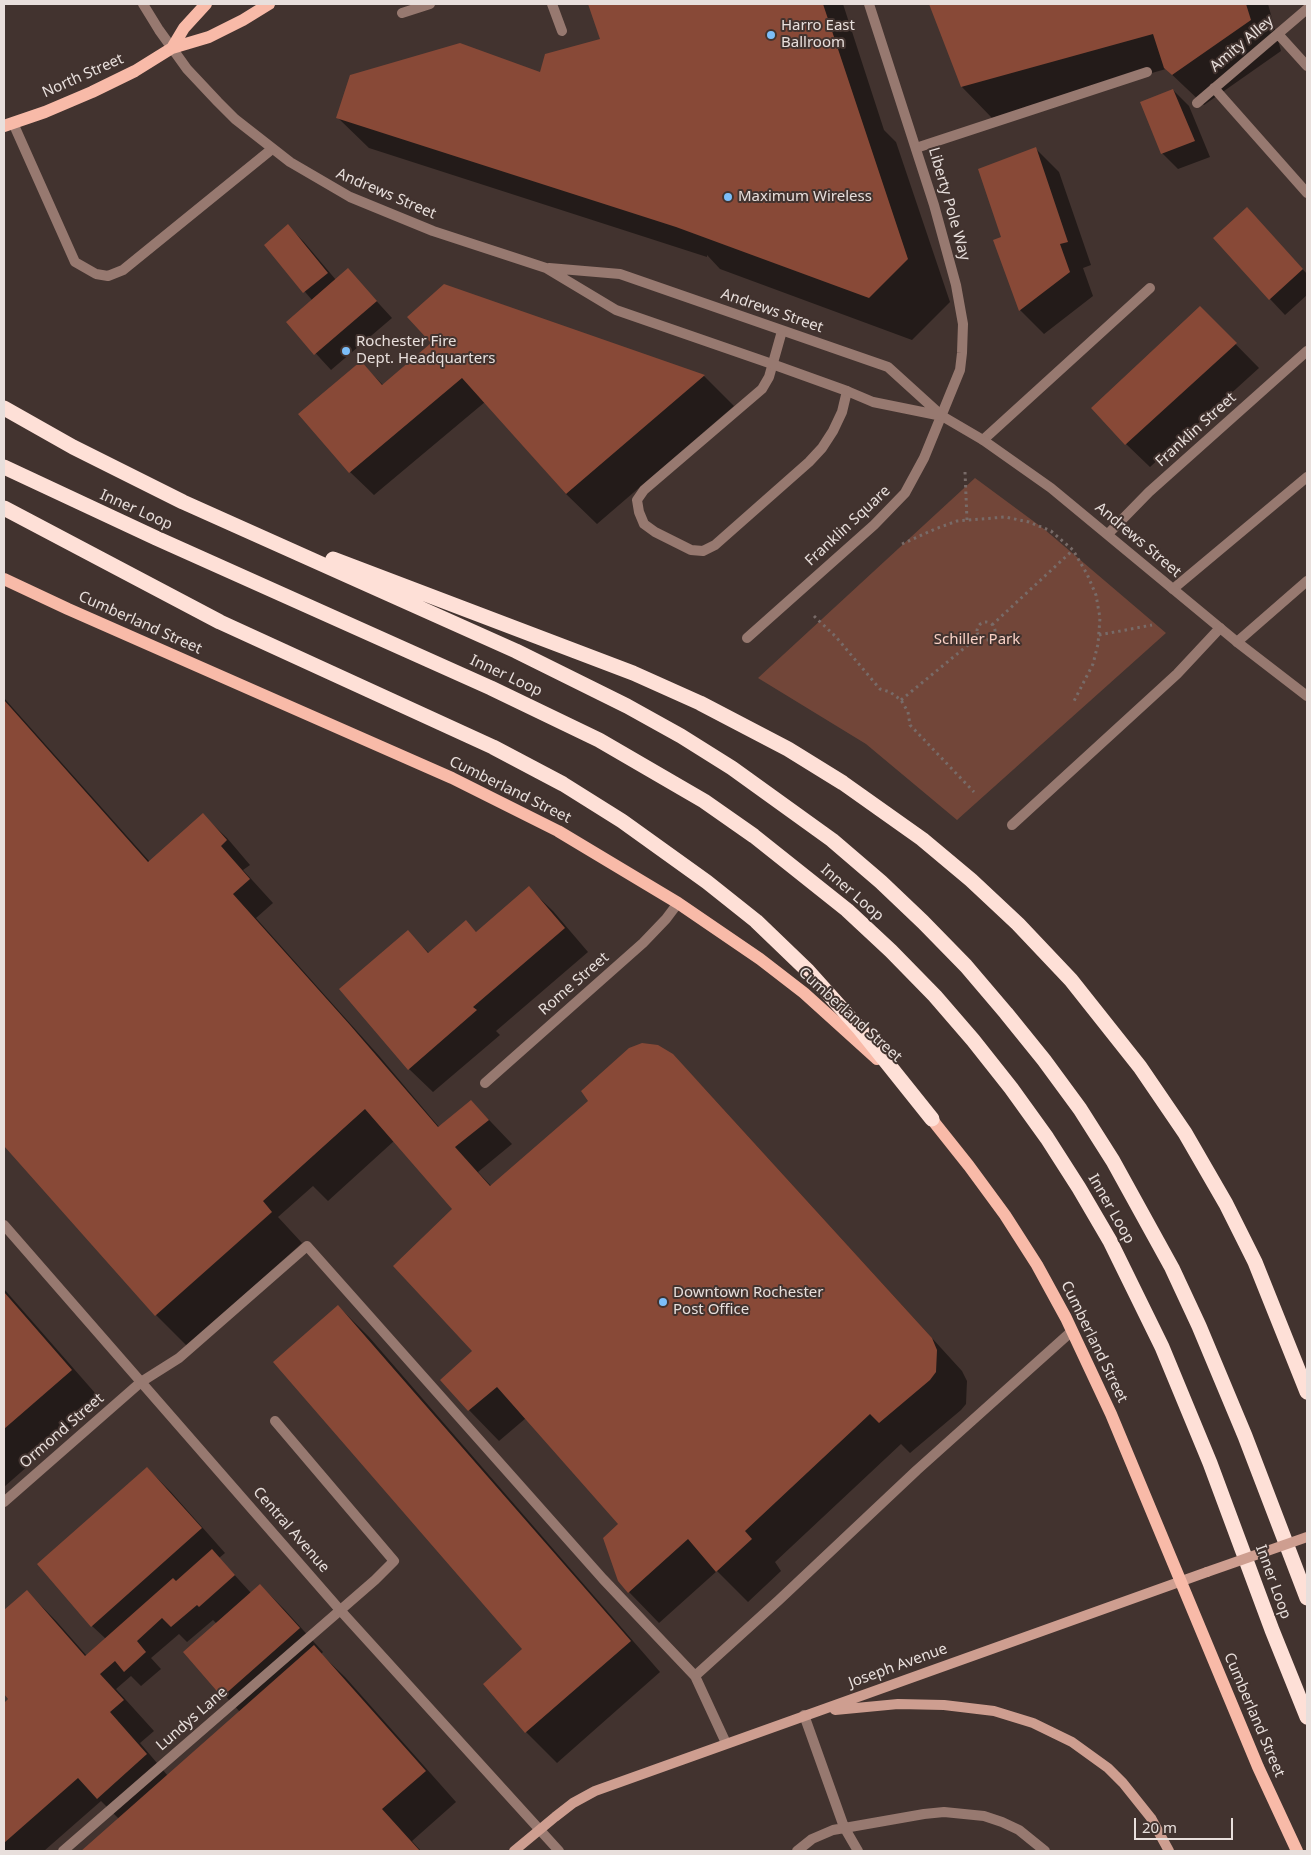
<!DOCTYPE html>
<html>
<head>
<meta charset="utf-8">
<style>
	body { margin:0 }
	#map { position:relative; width:1311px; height:1855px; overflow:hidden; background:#42332f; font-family:"Noto Sans",sans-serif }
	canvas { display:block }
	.frame { position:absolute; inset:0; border:5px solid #e8dfdc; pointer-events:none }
	.scale { position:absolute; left:1134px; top:1818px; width:99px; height:22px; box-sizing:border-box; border:2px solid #e8dfdc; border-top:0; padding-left:6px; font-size:15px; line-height:18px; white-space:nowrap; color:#e8dfdc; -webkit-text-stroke:4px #42332f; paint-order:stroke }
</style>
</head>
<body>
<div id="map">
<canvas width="1311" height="1855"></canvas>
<div class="frame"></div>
<div class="scale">20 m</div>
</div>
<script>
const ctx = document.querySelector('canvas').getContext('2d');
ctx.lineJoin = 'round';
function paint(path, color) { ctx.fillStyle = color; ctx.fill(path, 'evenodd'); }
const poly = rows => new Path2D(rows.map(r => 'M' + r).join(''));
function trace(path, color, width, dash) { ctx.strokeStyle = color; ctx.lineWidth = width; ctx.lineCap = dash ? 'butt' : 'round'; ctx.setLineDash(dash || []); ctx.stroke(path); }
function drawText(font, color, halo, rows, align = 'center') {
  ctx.font = font + ' "Noto Sans",sans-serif'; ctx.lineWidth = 4; ctx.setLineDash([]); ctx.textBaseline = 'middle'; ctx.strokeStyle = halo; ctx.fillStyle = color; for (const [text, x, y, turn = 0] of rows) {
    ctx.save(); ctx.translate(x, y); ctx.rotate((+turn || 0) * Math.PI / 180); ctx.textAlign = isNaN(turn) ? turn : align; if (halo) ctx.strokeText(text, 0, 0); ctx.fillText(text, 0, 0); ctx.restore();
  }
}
paint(poly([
	[975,478,1044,529,1166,633,957,820,866,744,758,678]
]), '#724639');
paint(poly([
	[589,4,843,4,884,130,896,142,950,302,912,340,720,269,707,255,707,257,369,148,338,118,541,73,601,40],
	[930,4,1268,4,1281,51,1204,105,1166,69,992,118,962,87],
	[1173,90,1189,106,1210,157,1178,169,1162,153],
	[1036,149,1059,172,1091,265,1083,268,1093,296,1044,334,1020,310,995,241,1003,238],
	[1247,208,1307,274,1307,295,1285,315,1270,299],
	[288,226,304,242,336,280,348,270,392,318,331,370,287,322,312,300,265,245],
	[444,286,704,376,734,406,597,524,566,494,485,402,374,495,350,472,361,363,383,385,433,343],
	[1200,308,1259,368,1150,467,1126,444],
	[4,698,150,862,203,815,227,838,250,865,243,870,273,903,256,918,380,1057,439,1127,471,1101,512,1144,478,1172,492,1187,672,1055,703,1087,962,1371,967,1381,966,1404,961,1410,910,1453,901,1444,775,1562,781,1571,748,1602,717,1571,659,1623,629,1592,619,1524,526,1418,499,1441,469,1410,474,1352,454,1209,394,1141,328,1201,313,1186,278,1217,302,1243,187,1346,156,1315,4,1144,4,1009,57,962,56,960,4,1006],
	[529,888,553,911,588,952,496,1031,500,1035,433,1092,409,1069,407,932,429,953,466,922,477,933],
	[4,1289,102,1401,4,1487],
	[338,1306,369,1337,660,1672,557,1763,526,1732,524,1649],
	[147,1468,171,1492,225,1553,219,1558,251,1593,260,1585,284,1609,323,1652,321,1654,345,1677,456,1802,412,1841,421,1851,83,1851,119,1819,101,1801,44,1851,4,1851,4,1704,8,1700,16,1706,4,1692,4,1612,27,1591,57,1622,87,1656,106,1639,92,1626],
	[213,1620,217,1624,185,1652,240,1712,168,1776,140,1743,154,1731,116,1689,131,1676,141,1686,161,1669,151,1658,179,1634,187,1642]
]), '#0007');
paint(poly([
	[588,4,823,4,908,259,869,298,676,227,336,118,350,75,460,43,540,72,545,54,600,39],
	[929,4,1246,4,1251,20,1172,75,1164,68,1153,34,961,87],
	[1173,89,1195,141,1161,154,1140,102],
	[1036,147,1068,242,1060,244,1070,272,1019,311,993,240,1001,237,978,169],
	[1247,207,1303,269,1269,300,1213,238],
	[288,224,328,273,303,293,264,245],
	[348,268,377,301,314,355,286,322],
	[444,284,705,375,566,494,462,378,349,473,298,414,361,361,382,385,431,343,407,317],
	[1200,306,1237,343,1125,445,1091,408],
	[4,700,148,862,203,813,227,840,221,846,250,879,233,894,350,1025,438,1127,471,1100,489,1120,455,1147,490,1186,588,1101,581,1091,629,1048,642,1043,658,1045,673,1054,932,1338,937,1350,936,1372,930,1380,879,1423,870,1414,745,1531,752,1539,716,1572,688,1539,628,1593,618,1581,603,1538,618,1524,497,1387,468,1411,440,1380,472,1351,393,1266,452,1209,365,1109,263,1201,272,1212,155,1316,4,1146],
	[529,886,565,928,473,1007,477,1010,408,1070,339,989,408,930,428,953,466,920,476,932],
	[4,1292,72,1370,4,1429],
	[338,1305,631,1641,525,1733,483,1684,522,1649,273,1362],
	[147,1467,202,1528,91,1627,37,1564],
	[212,1549,235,1575,199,1607,197,1605,171,1627,162,1618,137,1641,146,1652,124,1672,115,1661,100,1674,124,1700,110,1712,147,1754,97,1799,78,1778,4,1843,4,1703,8,1699,4,1694,4,1610,27,1590,85,1656,173,1578,176,1581],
	[260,1584,300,1628,222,1697,183,1652],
	[314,1645,426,1771,382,1809,420,1851,81,1851]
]), '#884937');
trace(poly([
	[965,472,967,520],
	[902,544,935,529,957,521,1005,517,1029,522,1051,531,1073,550,1087,574,1096,595,1100,618,1098,644,1093,664,1073,703],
	[814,616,836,637,880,689,890,692,901,700,908,712,910,725,974,792],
	'977 631a9 9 0 1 1 18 0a9 9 0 1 1-18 0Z',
	[992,625,1073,550],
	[1099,635,1152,625],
	[901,700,979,636]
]), '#786b68', 3, [2.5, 4]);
trace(poly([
	[552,4,562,31],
	[402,13,430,4],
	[1278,34,1307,66],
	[1214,88,1307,193],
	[1197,103,1307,9],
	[13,123,75,262,96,274,108,276,123,270,272,149],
	[916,148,1147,72],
	[782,331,769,377,762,389,644,490,637,500,639,512,644,524,655,532,691,550,703,551,715,545,809,462,822,448,833,431,842,412,847,391],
	[983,440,1150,288],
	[1173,589,1307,477],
	[1237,642,1307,581],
	[1012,825,1177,674,1220,628],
	[141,1382,179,1358,307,1246,603,1579,695,1676,726,1743],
	[695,1676,779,1600,917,1470,1072,1331],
	[804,1715,844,1827,858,1851],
	[63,1851,375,1580,394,1561,275,1421],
	[797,1851,812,1839,833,1830,924,1814,944,1812,984,1816,1002,1822,1019,1830,1045,1851]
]), '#977970', 10);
trace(poly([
	[747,638,874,525,905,493,924,458,960,370,962,353,963,324,956,285,934,205,869,4],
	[485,1083,643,943,666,919,678,903],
	[4,1502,141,1382]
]), '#977970', 10);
trace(poly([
	[143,4,159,30,187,69,218,102,235,119,290,162,350,197,433,231,546,268,616,310,772,364,847,391,873,402,942,416],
	[549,268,620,274,888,367,942,416,983,440,1051,488,1237,642,1307,696],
	[1108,534,1149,492,1307,351],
	[4,1225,340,1610,559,1851]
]), '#977970', 10);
trace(poly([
	[835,1710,898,1704,944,1705,994,1711,1033,1723,1072,1742,1108,1768,1123,1783,1151,1818,1169,1851],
	[514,1851,555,1817,573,1803,595,1791,1207,1572]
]), '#ce9e90', 10);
trace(poly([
	[172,48,184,28,206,4],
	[4,126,45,112,92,92,135,71,172,48,209,37,243,20,269,4],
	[4,579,68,609,452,778,558,831,678,903,760,959,804,993,877,1059],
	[926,1112,969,1166,1005,1215,1037,1265,1066,1318,1111,1414,1258,1767,1297,1851]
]), '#f8baa8', 12);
trace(poly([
	[4,408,73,447,183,502,516,651,627,706,681,736,732,768,832,840,881,882,923,922,966,966,1006,1013,1044,1060,1080,1109,1113,1161,1172,1268,1199,1326,1245,1436,1307,1598],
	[4,467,156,538,491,688,599,740,704,801,754,836,847,910,891,951,935,996,973,1040,1011,1088,1047,1138,1079,1188,1110,1241,1162,1347,1210,1463,1272,1630,1307,1717],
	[4,508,220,622,493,747,563,784,622,821,707,882,756,921,808,971,860,1029,932,1119],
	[333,559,633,673,700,703,788,749,843,783,922,839,971,880,1018,924,1071,980,1140,1067,1185,1133,1226,1204,1255,1262,1307,1392]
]), '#fee0d7', 15);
trace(poly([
	[1207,1572,1307,1537]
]), '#ce9e90', 10);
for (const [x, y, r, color] of [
	[771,35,5,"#7cbef9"],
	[728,197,5,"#7cbef9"],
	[346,351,5,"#7cbef9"],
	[663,1302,5,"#7cbef9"]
]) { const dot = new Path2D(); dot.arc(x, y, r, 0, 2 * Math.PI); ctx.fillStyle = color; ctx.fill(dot); trace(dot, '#42332f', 2); }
drawText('15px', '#e8dfdc', '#42332f', [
	["Harro East",781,26],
	["Ballroom",781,43],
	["Maximum Wireless",738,197],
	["Rochester Fire",356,342],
	["Dept. Headquarters",356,359],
	["Downtown Rochester",673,1293],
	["Post Office",673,1310]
], 'left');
drawText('15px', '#e8dfdc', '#42332f', [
	["Amity Alley",1242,44,-40],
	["North Street",83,76,-24],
	["Andrews Street",386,194,23],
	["Liberty Pole Way",949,204,74],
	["Andrews Street",772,311,19],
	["Franklin Street",1196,430,-42],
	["Inner Loop",136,510,24],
	["Franklin Square",848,526,-43],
	["Andrews Street",1138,540,40],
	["Cumberland Street",140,623,24],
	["Inner Loop",506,676,25],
	["Cumberland Street",510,790,26],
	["Inner Loop",852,893,41],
	["Rome Street",574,984,-41],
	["Cumberland Street",850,1015,42],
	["Inner Loop",1111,1209,60],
	["Cumberland Street",1094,1342,64],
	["Ormond Street",62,1431,-41],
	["Central Avenue",291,1530,49],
	["Inner Loop",1273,1582,70],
	["Joseph Avenue",898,1666,-20],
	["Cumberland Street",1254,1715,67],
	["Lundys Lane",192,1719,-41]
]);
drawText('15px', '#f9d1c5', '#42332f', [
	["Schiller Park",977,640]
]);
</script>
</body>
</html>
